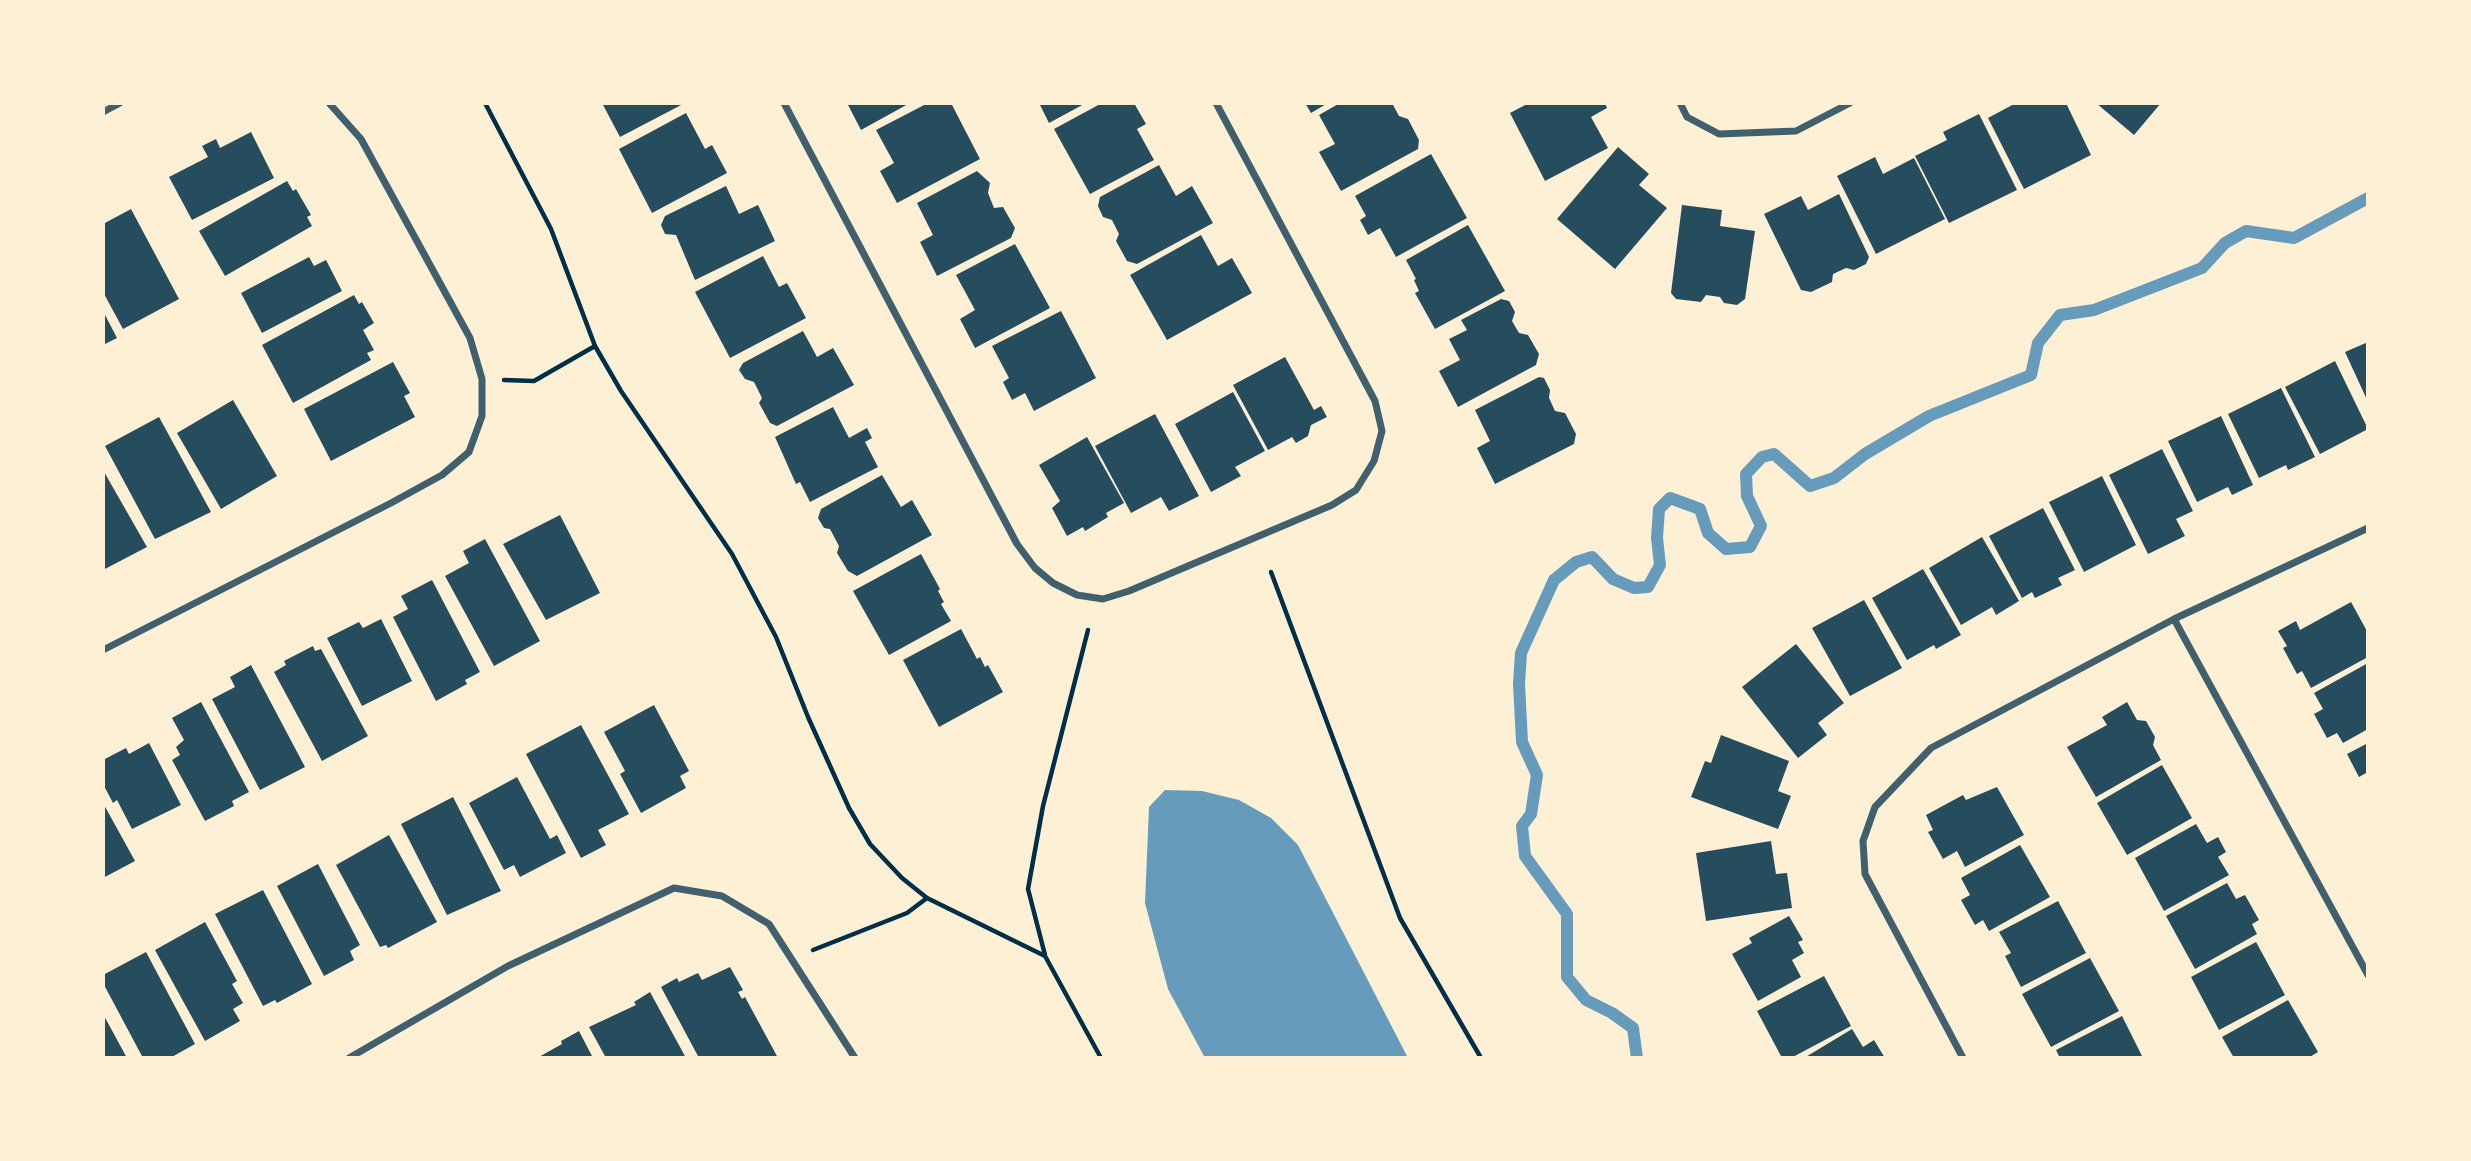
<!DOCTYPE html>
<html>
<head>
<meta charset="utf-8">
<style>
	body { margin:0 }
	#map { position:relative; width:2471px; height:1161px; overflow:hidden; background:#fdf0d5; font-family:Cabin,sans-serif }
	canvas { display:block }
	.frame { position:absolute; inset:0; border:105px solid #fdf0d5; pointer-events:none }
</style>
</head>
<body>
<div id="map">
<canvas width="2471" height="1161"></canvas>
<div class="frame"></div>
</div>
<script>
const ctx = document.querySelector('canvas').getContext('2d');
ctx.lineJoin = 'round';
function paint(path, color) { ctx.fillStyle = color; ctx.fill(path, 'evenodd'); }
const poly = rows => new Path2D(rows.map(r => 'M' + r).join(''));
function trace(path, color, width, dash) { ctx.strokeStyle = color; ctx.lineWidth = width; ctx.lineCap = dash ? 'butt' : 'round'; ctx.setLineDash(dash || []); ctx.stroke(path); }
paint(poly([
	[1165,790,1202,791,1239,800,1271,818,1298,845,1408,1058,1205,1058,1168,989,1145,903,1149,807]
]), '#669bbc');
trace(poly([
	[1637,1058,1633,1028,1612,1013,1586,1000,1567,977,1567,914,1525,856,1522,826,1531,814,1537,775,1522,742,1519,684,1521,653,1554,580,1576,562,1592,557,1613,579,1634,588,1648,587,1660,565,1657,538,1659,509,1670,498,1700,509,1708,533,1726,549,1750,547,1761,526,1747,496,1746,474,1762,457,1774,454,1810,486,1834,478,1865,454,1929,416,2031,375,2038,343,2060,315,2094,310,2202,268,2225,243,2246,231,2294,238,2368,198]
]), '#669bbc', 12);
paint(poly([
	[602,103,685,103,620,137],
	[847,103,910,103,861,130],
	[928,103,951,103,980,159,897,203,880,171,894,163,876,130],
	[1039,103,1086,103,1049,123],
	[1102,103,1134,103,1146,124,1137,129,1154,160,1090,194,1054,129],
	[1305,103,1328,103,1311,113],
	[1340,103,1392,103,1399,116,1408,119,1419,140,1418,149,1341,191,1319,152,1335,144,1319,115],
	[1529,103,1605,103,1607,108,1591,117,1608,148,1545,181,1510,113],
	[2016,103,2066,103,2091,155,2024,189,1988,118],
	[2096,103,2161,103,2134,135],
	[686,113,705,149,712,145,727,173,652,213,619,149],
	[1979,114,2017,190,1949,223,1915,156,1947,140,1943,132],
	[251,132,274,178,192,220,169,177,208,157,202,146,216,139,220,148],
	[1618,147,1649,174,1639,185,1667,208,1615,269,1557,219],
	[1431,154,1467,218,1396,257,1380,228,1368,235,1360,220,1366,216,1355,196],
	[1875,157,1883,174,1914,158,1945,219,1876,254,1837,176],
	[1159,165,1176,196,1192,186,1213,223,1137,264,1127,261,1116,241,1119,234,1112,220,1103,217,1098,206,1100,197],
	[977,171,990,183,988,193,994,208,1003,207,1015,228,1011,238,937,276,920,242,933,235,917,203],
	[287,181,293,191,296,189,311,215,307,217,312,226,225,276,199,231],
	[726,186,739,214,758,205,775,241,695,280,676,235,665,234,661,225,665,216],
	[1839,194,1869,257,1866,264,1854,270,1846,268,1833,274,1832,282,1811,292,1801,290,1764,214,1801,196,1808,210],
	[1682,205,1722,210,1720,226,1755,231,1745,299,1737,305,1724,303,1720,297,1706,295,1701,302,1676,299,1671,293],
	[131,209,179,299,123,329,103,292,103,224],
	[1468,225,1505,291,1435,329,1415,293,1419,291,1414,280,1416,279,1406,260],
	[1201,235,1218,266,1232,258,1252,293,1167,340,1130,275],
	[1015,244,1050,308,975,348,960,319,975,310,956,275],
	[763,256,779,287,787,283,806,318,730,358,695,292],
	[309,257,314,266,326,260,342,291,262,333,241,293],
	[354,295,359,304,362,302,374,323,363,330,374,350,367,353,371,360,293,403,262,345],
	[1501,299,1509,301,1515,312,1512,321,1519,333,1528,335,1539,354,1536,365,1458,407,1439,371,1460,360,1449,339,1467,330,1461,320],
	[103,311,117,338,103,345],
	[1061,311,1096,378,1034,411,1025,393,1012,400,1003,382,1009,378,992,346],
	[803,331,817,357,833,348,854,385,777,426,770,423,759,403,762,398,754,382,745,379,739,370,743,363],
	[2368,342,2368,402,2345,352],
	[1285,357,1314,410,1321,406,1327,417,1311,425,1308,436,1296,443,1292,437,1268,450,1233,385],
	[2335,361,2368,429,2320,454,2285,387],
	[393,362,410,393,404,396,415,417,331,461,304,409],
	[1539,377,1544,378,1550,390,1549,398,1555,411,1565,413,1576,434,1574,444,1495,484,1477,448,1490,441,1475,410],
	[2281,388,2315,457,2288,470,2286,465,2259,478,2228,414],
	[1233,392,1265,451,1235,467,1241,476,1211,492,1175,424],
	[233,400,277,476,221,509,177,433],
	[833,407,849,438,867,428,872,438,865,442,878,467,810,502,800,482,796,484,775,437],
	[1155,414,1199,496,1169,511,1161,497,1131,513,1095,446],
	[2221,416,2253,485,2232,495,2228,487,2197,502,2168,441],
	[159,417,211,512,155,539,105,446],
	[1087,437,1124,503,1106,513,1108,517,1085,531,1083,527,1067,536,1052,508,1060,501,1039,465],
	[2162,449,2193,511,2176,519,2185,536,2148,554,2109,475],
	[103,470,147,547,103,570],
	[882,475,901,507,912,500,932,535,857,576,848,571,837,553,839,546,830,529,824,528,818,518,821,509],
	[2102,476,2136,545,2084,572,2049,502],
	[2043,508,2075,570,2058,578,2062,585,2035,598,2032,592,2022,598,1989,536],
	[560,515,600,593,546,620,503,544],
	[1982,537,2019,601,1996,615,1992,607,1961,625,1929,568],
	[485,539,540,641,494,666,445,576,469,563,463,551],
	[921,554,940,589,938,591,944,602,941,604,951,621,889,655,853,591],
	[1923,569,1961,635,1936,649,1934,645,1907,660,1872,598],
	[432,580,480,672,465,680,467,684,436,701,393,617,408,609,401,596],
	[1864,600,1902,668,1850,696,1812,628],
	[2351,602,2368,633,2368,657,2311,688,2302,671,2297,674,2283,648,2287,646,2278,631,2296,621,2300,630],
	[381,619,412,681,362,706,327,638,359,622,363,628],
	[961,629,977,659,980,657,985,667,988,665,1003,692,939,727,903,660],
	[1796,644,1844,703,1818,723,1827,735,1798,758,1742,687],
	[313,646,315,651,321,649,368,736,322,761,274,672,286,665,284,661],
	[2368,663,2368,729,2343,743,2337,733,2327,738,2314,714,2323,709,2314,693],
	[251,665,305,767,260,790,212,699,235,687,230,677],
	[201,702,249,792,232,801,234,806,205,821,172,760,180,755,176,747,184,740,172,718],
	[2127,702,2137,720,2146,721,2155,737,2153,745,2161,760,2096,797,2067,747,2107,725,2102,717],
	[654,705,689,771,680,776,686,788,641,813,620,774,625,771,604,732],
	[581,725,629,814,598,830,606,845,581,858,526,754],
	[1721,735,1789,761,1778,791,1791,796,1778,829,1691,797,1705,761,1711,763],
	[149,743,181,805,132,829,117,800,113,803,103,784,103,760,126,748,129,754],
	[2368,743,2368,772,2359,777,2347,754],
	[2162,765,2192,818,2127,855,2097,803],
	[517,777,550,839,557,835,566,853,520,877,514,865,504,870,469,803],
	[1997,787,2024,835,1965,867,1957,851,1943,859,1928,832,1933,830,1926,815,1963,795,1966,800],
	[453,797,501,891,447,915,401,824],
	[103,803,135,861,103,878],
	[2196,824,2207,843,2218,837,2226,852,2218,857,2229,875,2164,911,2135,858],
	[389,835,437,922,388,948,386,945,380,947,336,865],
	[1771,841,1776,874,1787,873,1792,908,1706,921,1696,853],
	[2020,845,2050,897,1989,931,1983,920,1975,925,1961,900,1970,895,1961,878],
	[318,864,360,945,350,951,354,960,324,976,277,886],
	[2227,883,2236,899,2245,895,2259,920,2252,924,2257,934,2195,969,2166,916],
	[263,890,312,984,277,1003,275,1000,263,1006,215,914],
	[2058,901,2086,953,2021,987,2005,956,2011,953,1999,932],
	[1789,916,1803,940,1798,942,1804,953,1792,960,1801,977,1758,1001,1732,954,1752,943,1749,938],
	[205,922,237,981,232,984,243,1003,233,1009,240,1021,205,1041,155,950],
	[2256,942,2285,995,2219,1030,2191,977],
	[146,952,195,1044,170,1058,143,1058,103,983,103,975],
	[2090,958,2119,1011,2051,1047,2022,994],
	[730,967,743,990,738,992,742,999,745,997,778,1058,699,1058,661,987,677,978,679,982,698,973,702,980],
	[1824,976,1851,1026,1791,1058,1782,1058,1757,1011],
	[650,992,686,1058,606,1058,589,1027,636,1005,634,1002],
	[2288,1000,2318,1052,2308,1058,2234,1058,2222,1037],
	[103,1014,127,1058,103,1058],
	[2122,1016,2143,1058,2060,1058,2056,1050],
	[1852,1029,1863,1047,1874,1040,1885,1058,1804,1058],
	[579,1031,593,1058,537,1058,562,1044,561,1041]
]), '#264d5e');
trace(poly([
	[485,103,551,229,595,346,621,391,732,554,776,637,808,717,849,808,870,844,902,878,927,898,1045,956,1101,1058],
	[504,380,534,381,595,346],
	[1271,572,1400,918,1481,1058],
	[813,950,907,913,927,898],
	[1045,955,1028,889,1043,806,1088,630]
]), '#003049', 4.5);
trace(poly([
	[784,103,1017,544,1035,568,1053,583,1077,595,1103,599,1129,591,1332,505,1356,490,1374,461,1382,431,1375,401,1216,103],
	[1680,103,1687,117,1719,134,1796,131,1850,103],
	[103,112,120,103],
	[2174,619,2368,975],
	[103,650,391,503,442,475,469,452,482,416,482,379,470,338,361,139,329,103],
	[349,1058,508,966,674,888,722,896,769,924,855,1058],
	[1963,1058,1865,874,1863,841,1875,807,1931,748,2174,619,2368,528]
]), '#3f606c', 7);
</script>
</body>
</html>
